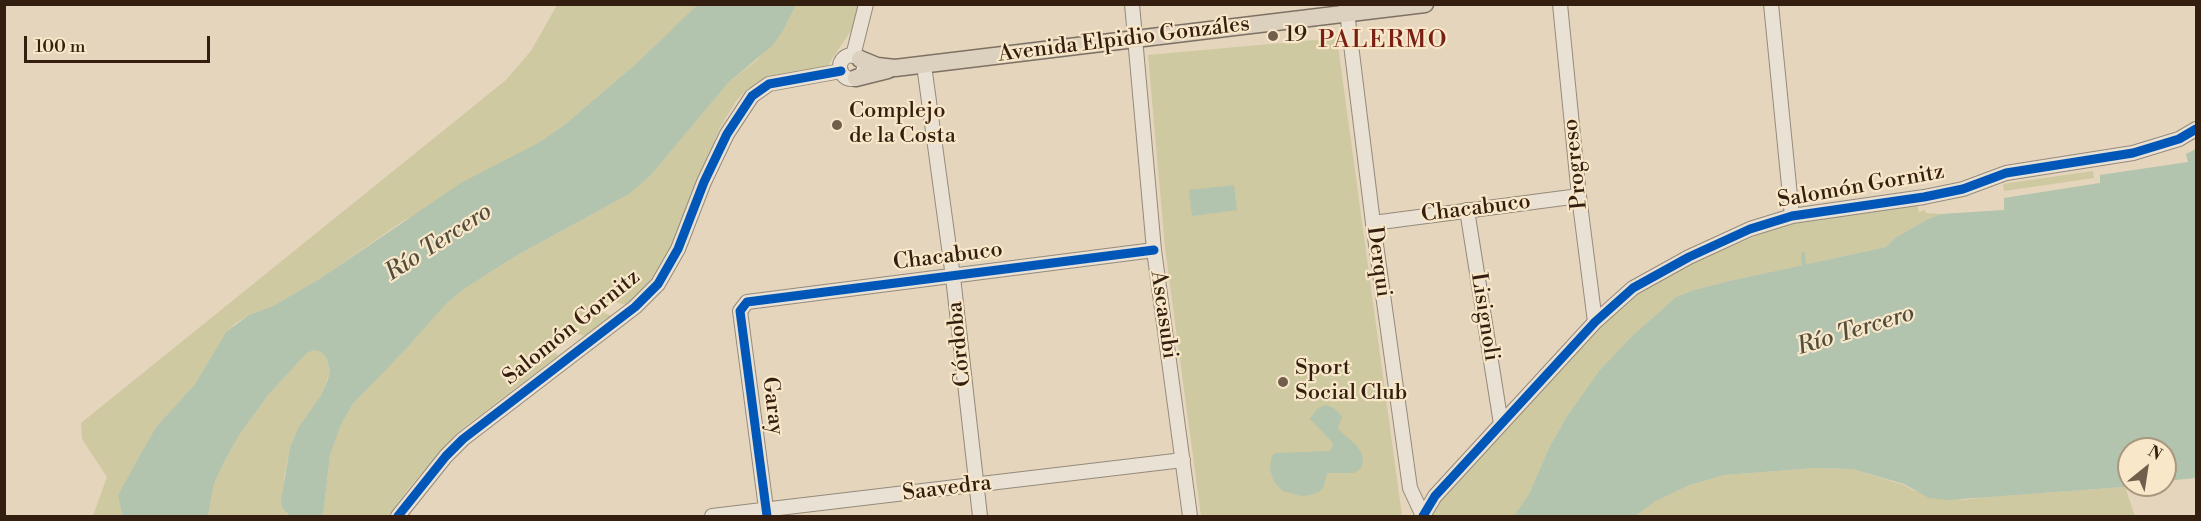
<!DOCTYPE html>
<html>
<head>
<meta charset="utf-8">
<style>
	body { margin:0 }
	#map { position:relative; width:2201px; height:521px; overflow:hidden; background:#e4d5bc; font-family:"Libre Bodoni",serif }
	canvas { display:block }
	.frame { position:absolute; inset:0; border:6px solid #341e0f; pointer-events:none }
	.north { position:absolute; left:2117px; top:437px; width:60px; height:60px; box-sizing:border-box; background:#f8e7c9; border:2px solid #aa977f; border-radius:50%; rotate:30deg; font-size:16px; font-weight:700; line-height:24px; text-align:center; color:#341e0f }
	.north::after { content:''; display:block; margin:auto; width:21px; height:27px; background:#725e4c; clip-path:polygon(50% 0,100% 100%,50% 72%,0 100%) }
	.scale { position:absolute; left:24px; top:36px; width:186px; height:27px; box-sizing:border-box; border:3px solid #341e0f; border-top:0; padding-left:8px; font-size:18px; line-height:21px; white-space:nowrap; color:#341e0f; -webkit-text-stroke:4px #f8e7c9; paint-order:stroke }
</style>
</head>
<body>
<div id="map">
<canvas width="2201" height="521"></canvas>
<div class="frame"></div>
<div class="north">N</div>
<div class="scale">100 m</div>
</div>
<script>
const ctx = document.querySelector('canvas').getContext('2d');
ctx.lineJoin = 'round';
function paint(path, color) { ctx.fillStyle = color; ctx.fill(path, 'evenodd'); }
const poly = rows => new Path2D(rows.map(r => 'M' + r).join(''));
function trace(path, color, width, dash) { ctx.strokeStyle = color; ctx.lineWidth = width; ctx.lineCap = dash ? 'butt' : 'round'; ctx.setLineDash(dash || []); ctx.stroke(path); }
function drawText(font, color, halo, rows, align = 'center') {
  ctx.font = font + ' "Libre Bodoni",serif'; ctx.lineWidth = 4.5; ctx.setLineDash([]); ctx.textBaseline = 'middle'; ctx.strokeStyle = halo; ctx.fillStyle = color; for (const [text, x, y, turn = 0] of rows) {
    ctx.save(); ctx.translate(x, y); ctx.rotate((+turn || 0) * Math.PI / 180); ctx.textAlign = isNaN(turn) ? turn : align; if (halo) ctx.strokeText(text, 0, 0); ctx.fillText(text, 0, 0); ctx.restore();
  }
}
paint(poly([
	[557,5,697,5,637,63,563,126,538,143,400,223,321,278,273,306,249,315,236,323,226,332,195,384,156,427,118,495,122,516,93,516,107,477,82,439,81,423,506,80,531,51],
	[796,5,859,5,852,29,828,65,823,68,798,75,764,79,746,90,736,101,720,128,666,260,644,289,626,305,615,302,602,312,612,316,586,336,573,333,547,350,559,355,458,432,412,484,388,516,323,516,330,455,340,427,352,405,407,348,446,304,464,289,514,257,629,194,650,176,729,82,757,60,784,29],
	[1337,38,1402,516,1201,516,1165,248,1148,55],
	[2093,171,2094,178,2004,191,2003,184],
	[1917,203,1919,212,1925,210,1926,213,1941,214,1928,219,1895,238,1886,247,1729,281,1694,290,1676,297,1632,336,1599,371,1567,416,1549,448,1529,494,1514,516,1431,516,1444,497,1601,327,1632,296,1665,274,1780,226],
	[314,350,321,352,326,357,330,372,321,395,298,428,290,447,284,478,286,513,289,516,208,516,214,484,224,462,238,437,268,395,307,353],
	[1816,468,1852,469,1904,485,1915,491,1963,500,1986,497,2125,487,2135,516,1635,516,1656,501,1690,485,1724,475]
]), '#cec9a0');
paint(poly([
	[697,5,796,5,784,29,773,45,729,82,650,176,629,194,514,257,464,289,446,304,407,348,352,405,340,427,330,455,323,516,289,516,282,507,281,501,290,447,298,428,321,395,328,379,330,371,326,357,321,352,314,350,307,353,268,395,238,437,224,462,214,484,208,516,122,516,118,495,139,457,156,427,195,384,226,332,249,315,273,306,321,278,461,183,538,143,563,126,637,63],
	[2196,149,2196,478,2165,481,2165,449,2129,449,2129,485,2136,485,2124,487,1948,500,1929,498,1904,484,1852,469,1816,468,1724,475,1690,485,1656,501,1635,516,1514,516,1529,494,1549,448,1567,416,1599,371,1632,336,1676,297,1694,290,1729,281,1886,247,1895,238,1928,219,1941,214,2004,210,2004,198,2100,183,2100,175,2188,162,2186,154],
	[1234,185,1237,210,1192,216,1189,190],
	[1325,405,1334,408,1340,414,1342,417,1338,429,1357,446,1362,454,1363,462,1360,469,1354,473,1327,473,1324,486,1319,492,1310,495,1301,496,1283,491,1275,483,1272,476,1270,467,1272,456,1276,453,1330,451,1333,446,1332,442,1310,419,1317,409]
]), '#b2c3ae');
trace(poly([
	[1803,254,1804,265]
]), '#b2c3ae', 4);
const minor = poly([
	[1132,4,1154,250,1190,516],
	[1346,4,1373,223,1410,488,1423,516],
	[1560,4,1579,196,1595,322],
	[1771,4,1792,216],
	'840 67a12 12 0 1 1 24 0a12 12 0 1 1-24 0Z',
	[853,56,866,4],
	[924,65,953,277,980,516],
	[1467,210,1501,424],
	[1373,223,1579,196],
	[398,516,446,456,463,439,635,307,658,284,678,249,704,182,727,134,752,96,769,84,841,71],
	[712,516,1183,460],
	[767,516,740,311,747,302,1154,250],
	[1423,516,1435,496,1595,322,1633,288,1689,257,1750,229,1792,216,1924,197,1963,189,2006,173,2133,153,2179,139,2196,129]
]);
const major = poly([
	[860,59,877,66,895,68,1425,4],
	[856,78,888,70]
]);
trace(minor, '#958a7b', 16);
trace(major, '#7d7163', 19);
trace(minor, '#e8e1d4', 14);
trace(major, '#dcd1bf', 16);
trace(poly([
	[398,516,446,456,463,439,635,307,658,284,678,249,704,182,727,134,752,96,769,84,841,71],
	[767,516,740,311,747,302,1154,250],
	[1423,516,1435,496,1595,322,1633,288,1689,257,1750,229,1792,216,1924,197,1963,189,2006,173,2133,153,2179,139,2196,129]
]), '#0057b8', 9);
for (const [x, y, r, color] of [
	[1273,36,6,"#725e4c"],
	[837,125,6,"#725e4c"],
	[1283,382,6,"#725e4c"]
]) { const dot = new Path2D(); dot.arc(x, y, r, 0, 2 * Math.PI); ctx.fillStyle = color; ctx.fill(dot); trace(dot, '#f8e7c9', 2); }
drawText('22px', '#341e0f', '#f8e7c9', [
	["19",1285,36],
	["Complejo",849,112],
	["de la Costa",849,137],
	["Sport",1295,369],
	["Social Club",1295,394]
], 'left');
drawText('22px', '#341e0f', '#f8e7c9', [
	["Avenida Elpidio Gonzáles",1124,40,-7],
	["Progreso",1576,164,-96],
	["Salomón Gornitz",1861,187,-10],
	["Chacabuco",1476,209,-7],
	["Chacabuco",948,257,-7],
	["Derqui",1378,262,82],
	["Ascasubi",1163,315,82],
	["Lisignoli",1484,317,81],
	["Salomón Gornitz",572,328,-39],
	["Córdoba",960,344,-96],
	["Garay",772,406,83],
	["Saavedra",947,489,-7]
]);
ctx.letterSpacing = '1.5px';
drawText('24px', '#7a1f14', '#f8e7c9', [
	["PALERMO",1383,41]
]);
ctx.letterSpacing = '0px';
drawText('italic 24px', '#534d3d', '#f8e7c9', [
	["Río Tercero",439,243,-33],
	["Río Tercero",1856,331,-17]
]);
</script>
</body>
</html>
